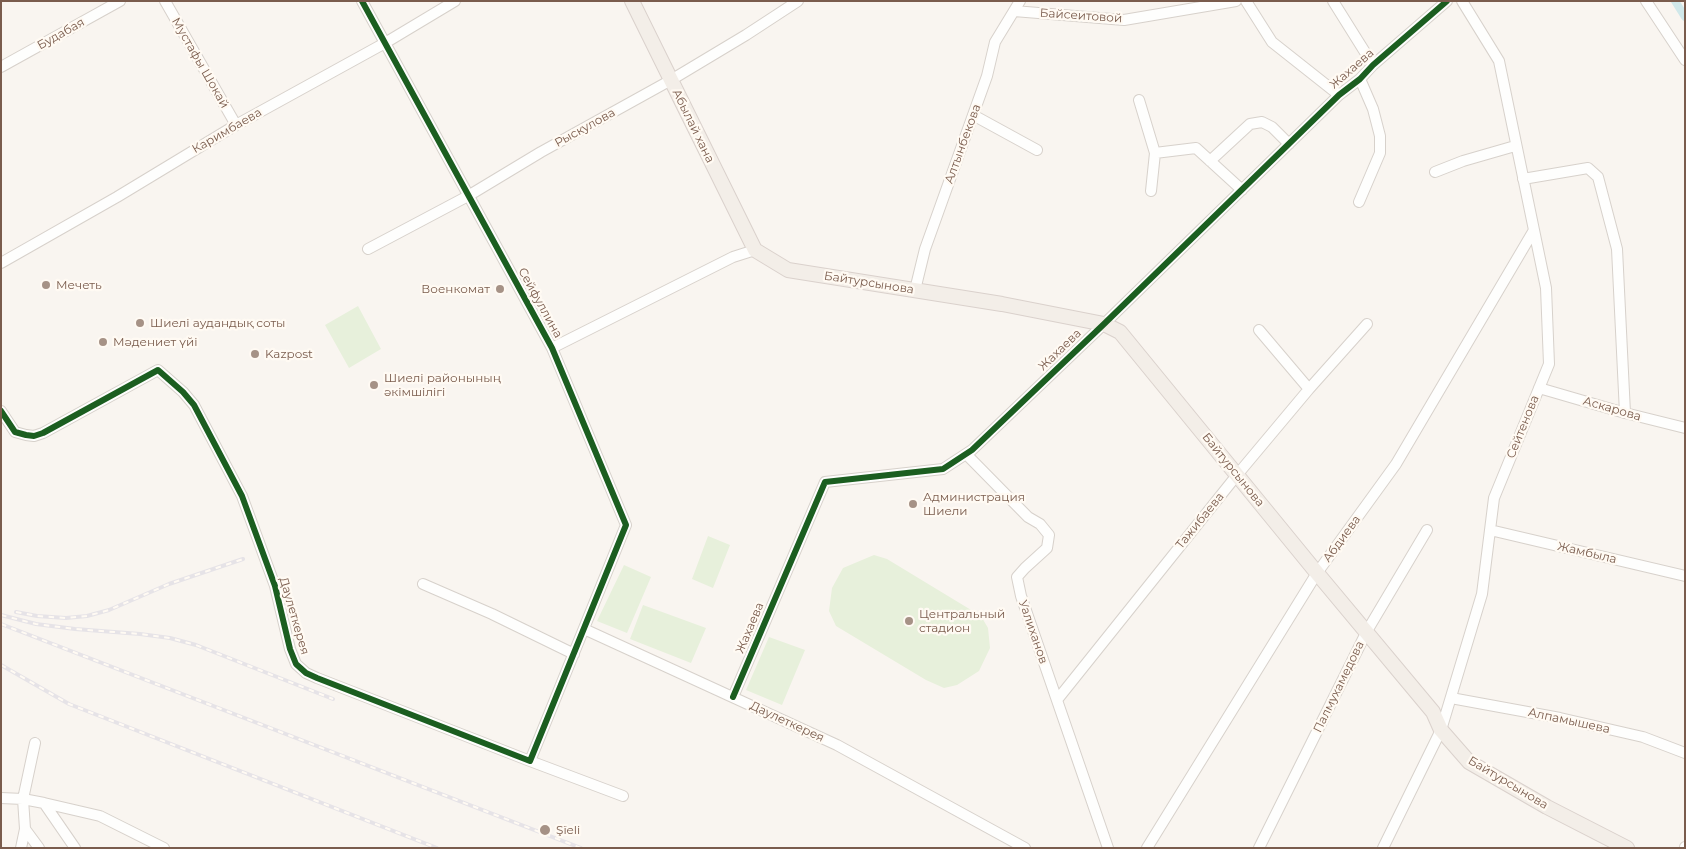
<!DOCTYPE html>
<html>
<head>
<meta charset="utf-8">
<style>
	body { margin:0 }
	#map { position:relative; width:1686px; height:849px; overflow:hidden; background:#f9f5f0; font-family:Montserrat,sans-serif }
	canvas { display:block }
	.frame { position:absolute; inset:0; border:2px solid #7a5c4d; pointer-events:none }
</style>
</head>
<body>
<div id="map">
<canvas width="1686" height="849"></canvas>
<div class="frame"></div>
</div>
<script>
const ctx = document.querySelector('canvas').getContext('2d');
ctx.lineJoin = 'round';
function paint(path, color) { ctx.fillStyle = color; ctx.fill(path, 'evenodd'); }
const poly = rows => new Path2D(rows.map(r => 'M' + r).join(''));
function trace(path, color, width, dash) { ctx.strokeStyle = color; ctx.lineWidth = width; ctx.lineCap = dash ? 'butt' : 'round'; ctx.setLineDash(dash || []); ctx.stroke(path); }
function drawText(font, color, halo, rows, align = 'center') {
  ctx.font = font + ' Montserrat,sans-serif'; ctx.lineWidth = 4.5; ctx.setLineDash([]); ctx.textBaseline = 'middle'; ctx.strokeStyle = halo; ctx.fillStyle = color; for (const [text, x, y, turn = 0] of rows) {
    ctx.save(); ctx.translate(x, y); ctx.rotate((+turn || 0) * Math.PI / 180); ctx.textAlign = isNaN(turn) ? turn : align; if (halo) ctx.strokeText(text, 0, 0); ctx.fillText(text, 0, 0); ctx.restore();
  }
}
paint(poly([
	[358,306,381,349,349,368,325,325],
	[708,536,730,545,713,588,692,579],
	[874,555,887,559,981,616,988,628,990,648,979,671,957,685,944,688,926,680,836,626,829,611,832,588,843,568],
	[624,565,651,577,627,633,597,621],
	[643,605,706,628,691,663,630,639],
	[769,637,805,650,782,705,746,690]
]), '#e7f0db');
trace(poly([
	[1675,1,1685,17]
]), '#d0e8ea', 8);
const minor = poly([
	[165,1,236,125],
	[1246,1,1272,42,1339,95],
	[1333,1,1373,65],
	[1646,1,1685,60],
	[1014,11,1124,20,1236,1],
	[1,67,120,1],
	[1139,100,1155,153],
	[973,115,1037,150],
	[1210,161,1250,124,1262,122,1272,127,1289,144],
	[1435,172,1463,161,1515,146],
	[1523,179,1588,168,1598,177,1617,249,1625,413],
	[1151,191,1155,153,1196,148,1242,190],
	[1359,202,1380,153,1380,136,1373,109,1360,79],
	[368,249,468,196,541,152,671,80,746,35,798,1],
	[1,263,117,197,236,125,385,43,455,1],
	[915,290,925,249,987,76,995,42,1020,1],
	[1259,330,1309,389],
	[552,348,733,257,755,250],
	[1539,388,1625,413,1685,428],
	[1,411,15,432,26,435,34,436,43,433,158,370,183,392,194,405,242,496,275,586,290,649,296,664,306,673,317,678,530,761,626,525,552,348,362,1],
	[966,454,1028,517,1040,524,1049,535,1047,548,1025,568,1017,577,1021,596,1108,848],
	[1490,530,1685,576],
	[423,584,492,614,574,654],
	[584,629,837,745,1025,848],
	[733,697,825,482,943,469,972,450,1104,324,1339,95,1360,79,1373,65,1447,1],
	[1451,698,1560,718,1643,737,1685,753],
	[1057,700,1237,475,1309,389,1367,324],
	[530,761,623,796],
	[1,798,23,799,44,803,100,816,164,848],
	[44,803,75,848],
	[25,829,39,848],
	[21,848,25,829,23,799,35,743],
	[1147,848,1317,573,1396,464,1534,230],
	[1259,848,1367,631,1427,530],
	[1383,848,1441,730,1482,594,1494,498,1549,364,1546,288,1499,61,1462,1],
	[1685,848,1685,847]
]);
const major = poly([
	[632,1,755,250,788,270,1002,304,1104,324,1120,332,1317,573,1433,712,1441,730,1469,762,1547,807,1627,848]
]);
trace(minor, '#d7d1cb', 12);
trace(major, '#dad1cc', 16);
trace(minor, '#fefefd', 10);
trace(major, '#f3eee8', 14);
const rail = poly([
	[16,612,37,616,66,618,87,616,109,610,169,584,243,559],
	[1,615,36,624,75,629,140,634,170,638,196,645,333,699],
	[1,624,581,848],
	[1,665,69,704,437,848]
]);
trace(rail, '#e6e3e7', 4);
trace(rail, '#fffaf3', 2, [5.5]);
trace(poly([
	[1,411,15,432,26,435,34,436,43,433,158,370,183,392,194,405,242,496,275,586,290,649,296,664,306,673,317,678,530,761,626,525,552,348,362,1],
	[733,697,825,482,943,469,972,450,1104,324,1339,95,1360,79,1373,65,1447,1]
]), '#1b5e20', 6);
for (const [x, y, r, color] of [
	[46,285,5,"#a69286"],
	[500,289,5,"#a69286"],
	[140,323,5,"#a69286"],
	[103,342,5,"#a69286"],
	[255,354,5,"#a69286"],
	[374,385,5,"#a69286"],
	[913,504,5,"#a69286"],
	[909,621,5,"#a69286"],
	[545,830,6,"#a69286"]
]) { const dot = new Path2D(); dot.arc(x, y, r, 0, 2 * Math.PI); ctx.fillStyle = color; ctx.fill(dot); trace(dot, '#fffaf3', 2); }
drawText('12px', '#7a5c4d', '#fffaf3', [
	["Байсеитовой",1081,16,4],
	["Будабая",61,34,-29],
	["Мустафы Шокай",200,63,60],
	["Жахаева",1352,69,-41],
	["Абылай хана",693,126,64],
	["Рыскулова",585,128,-29],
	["Каримбаева",227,131,-30],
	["Алтынбекова",963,144,-70],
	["Байтурсынова",869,283,9],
	["Сейфуллина",540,303,61],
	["Жахаева",1060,350,-44],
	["Аскарова",1612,409,16],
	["Сейтенова",1523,427,-68],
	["Байтурсынова",1233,470,51],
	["Тажибаева",1200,521,-51],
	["Абдиева",1342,539,-54],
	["Жамбыла",1587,553,13],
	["Даулеткерея",294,616,74],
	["Жахаева",750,628,-67],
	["Уалиханов",1033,632,71],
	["Палмухамедова",1339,687,-64],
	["Алпамышева",1569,721,12],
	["Даулеткерея",787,722,25],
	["Байтурсынова",1508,783,31]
]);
drawText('12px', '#7a5c4d', '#fffaf3', [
	["Мечеть",56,285],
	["Военкомат",490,289,"right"],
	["Шиелі аудандық соты",150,323],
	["Мәдениет үйі",113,342],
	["Kazpost",265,354],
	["Шиелі районының",384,378],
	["әкімшілігі",384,392],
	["Администрация",923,497],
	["Шиели",923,511],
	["Центральный",919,614],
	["стадион",919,628],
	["Şïeli",556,830]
], 'left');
</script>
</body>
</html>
